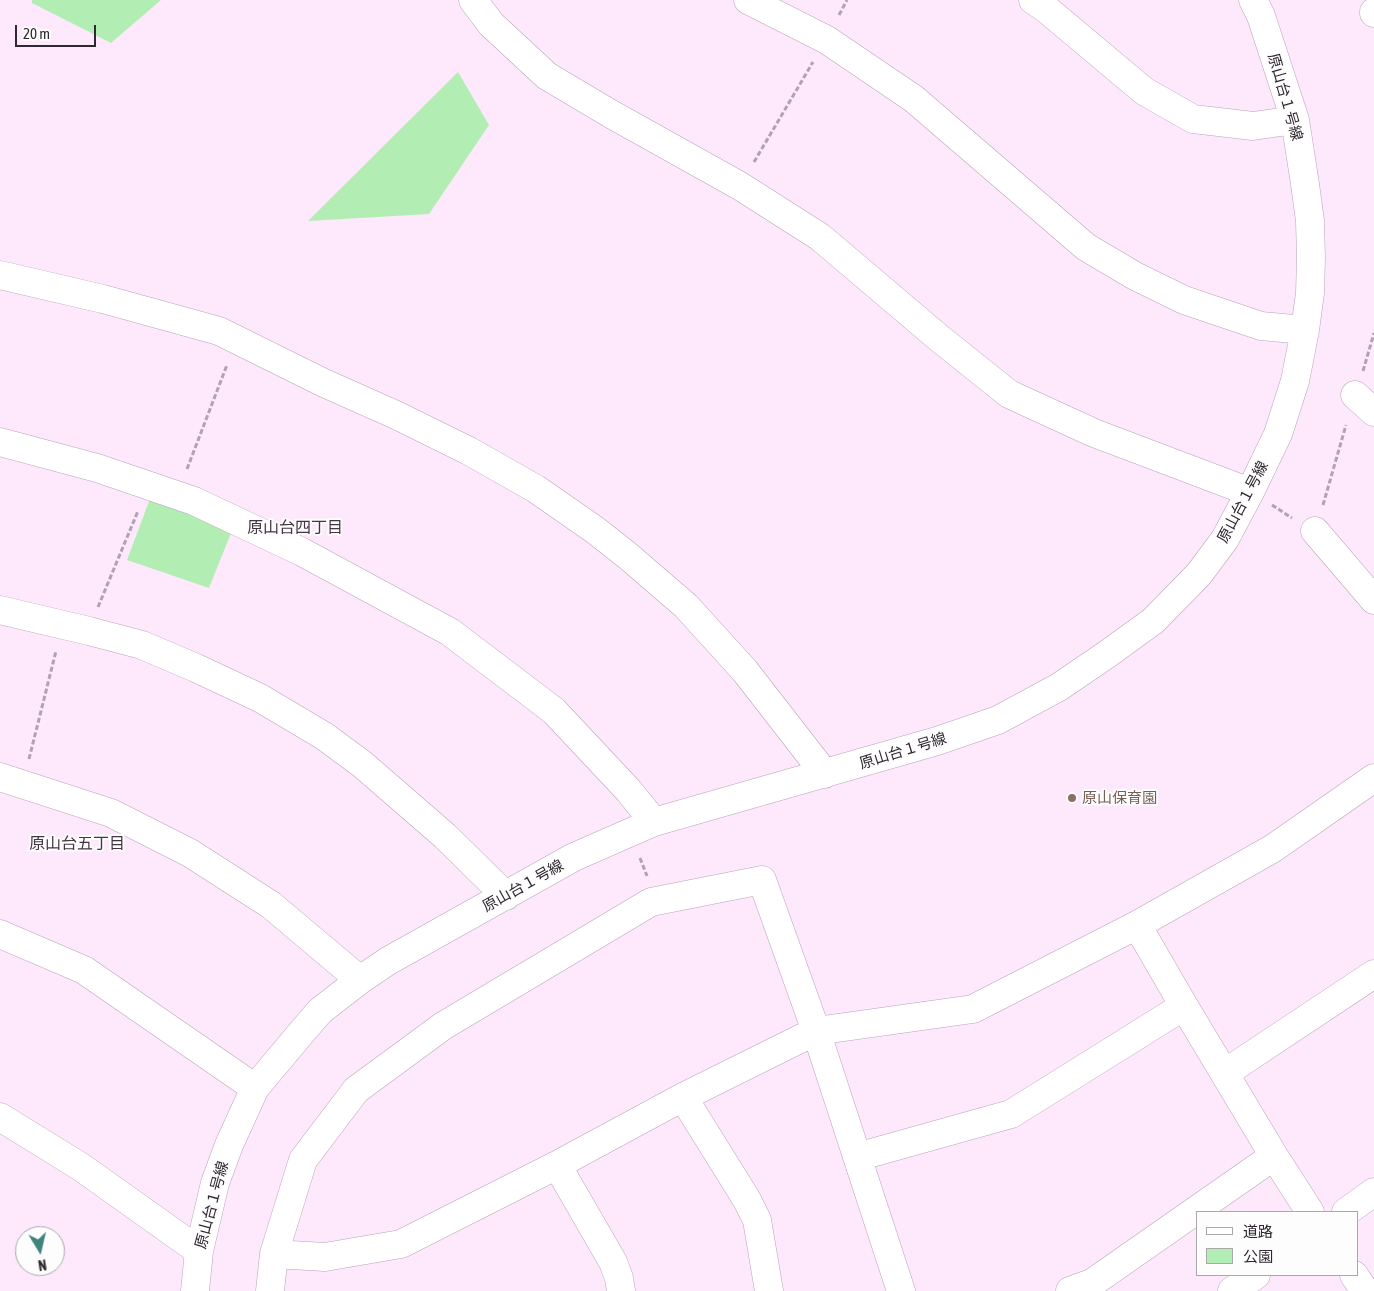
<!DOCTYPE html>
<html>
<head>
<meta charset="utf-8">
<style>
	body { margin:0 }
	#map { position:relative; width:1374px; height:1291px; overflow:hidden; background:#fde8fc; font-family:"Asap Condensed","Noto Sans JP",sans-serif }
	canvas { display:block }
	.legend { position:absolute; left:1196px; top:1211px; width:162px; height:65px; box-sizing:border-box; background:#fdfdfd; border:1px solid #aba8ab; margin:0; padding:6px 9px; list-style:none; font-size:15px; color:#302830 }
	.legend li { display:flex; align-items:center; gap:10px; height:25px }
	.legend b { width:25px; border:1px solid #aba8ab }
	.north { position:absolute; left:15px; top:1226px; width:50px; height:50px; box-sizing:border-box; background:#fdfdfd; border:1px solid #aba8ab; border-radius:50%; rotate:171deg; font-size:14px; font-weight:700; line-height:20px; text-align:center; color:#302830 }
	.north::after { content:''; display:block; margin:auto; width:18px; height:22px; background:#3e847b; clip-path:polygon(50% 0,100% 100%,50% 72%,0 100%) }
	.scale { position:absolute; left:15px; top:25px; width:81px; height:22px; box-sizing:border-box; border:2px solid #302830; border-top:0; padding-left:6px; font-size:15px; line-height:18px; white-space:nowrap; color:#302830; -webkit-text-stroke:4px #fdfdfd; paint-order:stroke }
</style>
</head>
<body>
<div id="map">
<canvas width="1374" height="1291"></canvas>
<ul class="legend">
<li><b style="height:6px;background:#fff"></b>道路</li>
<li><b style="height:14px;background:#b2eeb4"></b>公園</li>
</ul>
<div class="north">N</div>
<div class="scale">20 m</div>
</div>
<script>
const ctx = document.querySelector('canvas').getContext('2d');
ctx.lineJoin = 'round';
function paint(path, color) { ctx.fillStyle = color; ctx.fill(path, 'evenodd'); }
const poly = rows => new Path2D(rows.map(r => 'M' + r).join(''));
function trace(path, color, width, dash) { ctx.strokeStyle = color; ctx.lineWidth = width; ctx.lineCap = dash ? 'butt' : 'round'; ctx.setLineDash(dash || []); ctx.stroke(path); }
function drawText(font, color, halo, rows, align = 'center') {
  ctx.font = font + ' "Asap Condensed","Noto Sans JP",sans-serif'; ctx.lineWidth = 4; ctx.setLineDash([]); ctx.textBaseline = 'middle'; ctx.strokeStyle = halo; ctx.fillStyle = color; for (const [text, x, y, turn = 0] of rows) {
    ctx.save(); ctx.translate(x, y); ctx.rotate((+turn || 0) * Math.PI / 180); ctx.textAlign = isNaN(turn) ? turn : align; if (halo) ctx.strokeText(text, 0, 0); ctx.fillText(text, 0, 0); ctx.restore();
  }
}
paint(poly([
	[32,0,161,0,111,43,32,3],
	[458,72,489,125,429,214,308,221],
	[151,496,233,528,209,588,127,560]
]), '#b2eeb4');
const minor = poly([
	[473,0,491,24,547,76,611,114,740,186,820,237,939,338,1009,394,1094,433,1250,492],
	[748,0,827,40,914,99,1086,247,1135,276,1184,300,1261,326,1305,330],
	[1033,0,1045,8,1144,91,1193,119,1253,126,1295,120],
	[1374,12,1374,13],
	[0,275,103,299,219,331,324,383,396,415,469,451,536,489,595,530,628,556,686,606,745,671,825,774],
	[1355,395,1374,412],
	[0,442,97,468,194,501,302,552,450,632,554,711,629,791,654,822],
	[1315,531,1374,600],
	[0,610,89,631,142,645,196,668,260,698,324,736,362,764,445,836,506,896],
	[0,777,111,813,190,853,271,905,360,980],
	[1137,925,1184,1006,1274,1156,1310,1212],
	[0,934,84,970,255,1088],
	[1225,1073,1374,974],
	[683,1097,747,1200,757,1220,769,1291],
	[0,1117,81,1167,199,1251],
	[857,1157,1011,1114,1184,1006],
	[557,1165,613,1262,619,1278,621,1291],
	[1346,1212,1374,1192],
	[274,1254,325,1257,401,1244,557,1165,683,1097,816,1031,973,1009,1137,925,1272,849,1374,778],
	[1354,1275,1365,1291],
	[195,1291,199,1251,215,1183,229,1145,255,1088,301,1033,320,1011,360,980,388,961,574,857,654,822,937,741,998,720,1059,687,1106,655,1153,621,1199,574,1225,539,1250,492,1278,434,1295,381,1305,330,1310,293,1311,258,1310,221,1305,184,1295,120,1261,16,1253,0],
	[270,1291,274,1254,303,1160,356,1090,443,1026,651,902,762,880,816,1031,901,1291],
	[1070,1291,1092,1283,1274,1156],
	[1232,1291,1256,1275]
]);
trace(minor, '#b9a4b8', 29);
trace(poly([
	[839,15,847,0],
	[754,162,813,62],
	[1363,371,1374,333],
	[187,469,227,365],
	[1272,505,1292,518],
	[1323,505,1346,425],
	[98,607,138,511],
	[29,759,56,651],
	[640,858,647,876]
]), '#b2a2b1', 3, [5, 2.5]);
trace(minor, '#fff', 28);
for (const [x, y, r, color] of [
	[1072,798,5,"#8d6e63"]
]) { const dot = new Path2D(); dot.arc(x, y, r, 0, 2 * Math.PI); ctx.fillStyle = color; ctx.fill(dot); trace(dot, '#fdfdfd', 2); }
drawText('15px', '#302830', '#fdfdfd', [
	["原山台１号線",1285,97,74],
	["原山台１号線",1243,502,-62],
	["原山台１号線",903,751,-17],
	["原山台１号線",523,886,-29],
	["原山台１号線",212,1205,-75]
]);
drawText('15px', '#785e54', '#fdfdfd', [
	["原山保育園",1082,798]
], 'left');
drawText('16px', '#453444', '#fdfdfd', [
	["原山台四丁目",295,528],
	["原山台五丁目",77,844]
]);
</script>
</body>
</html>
